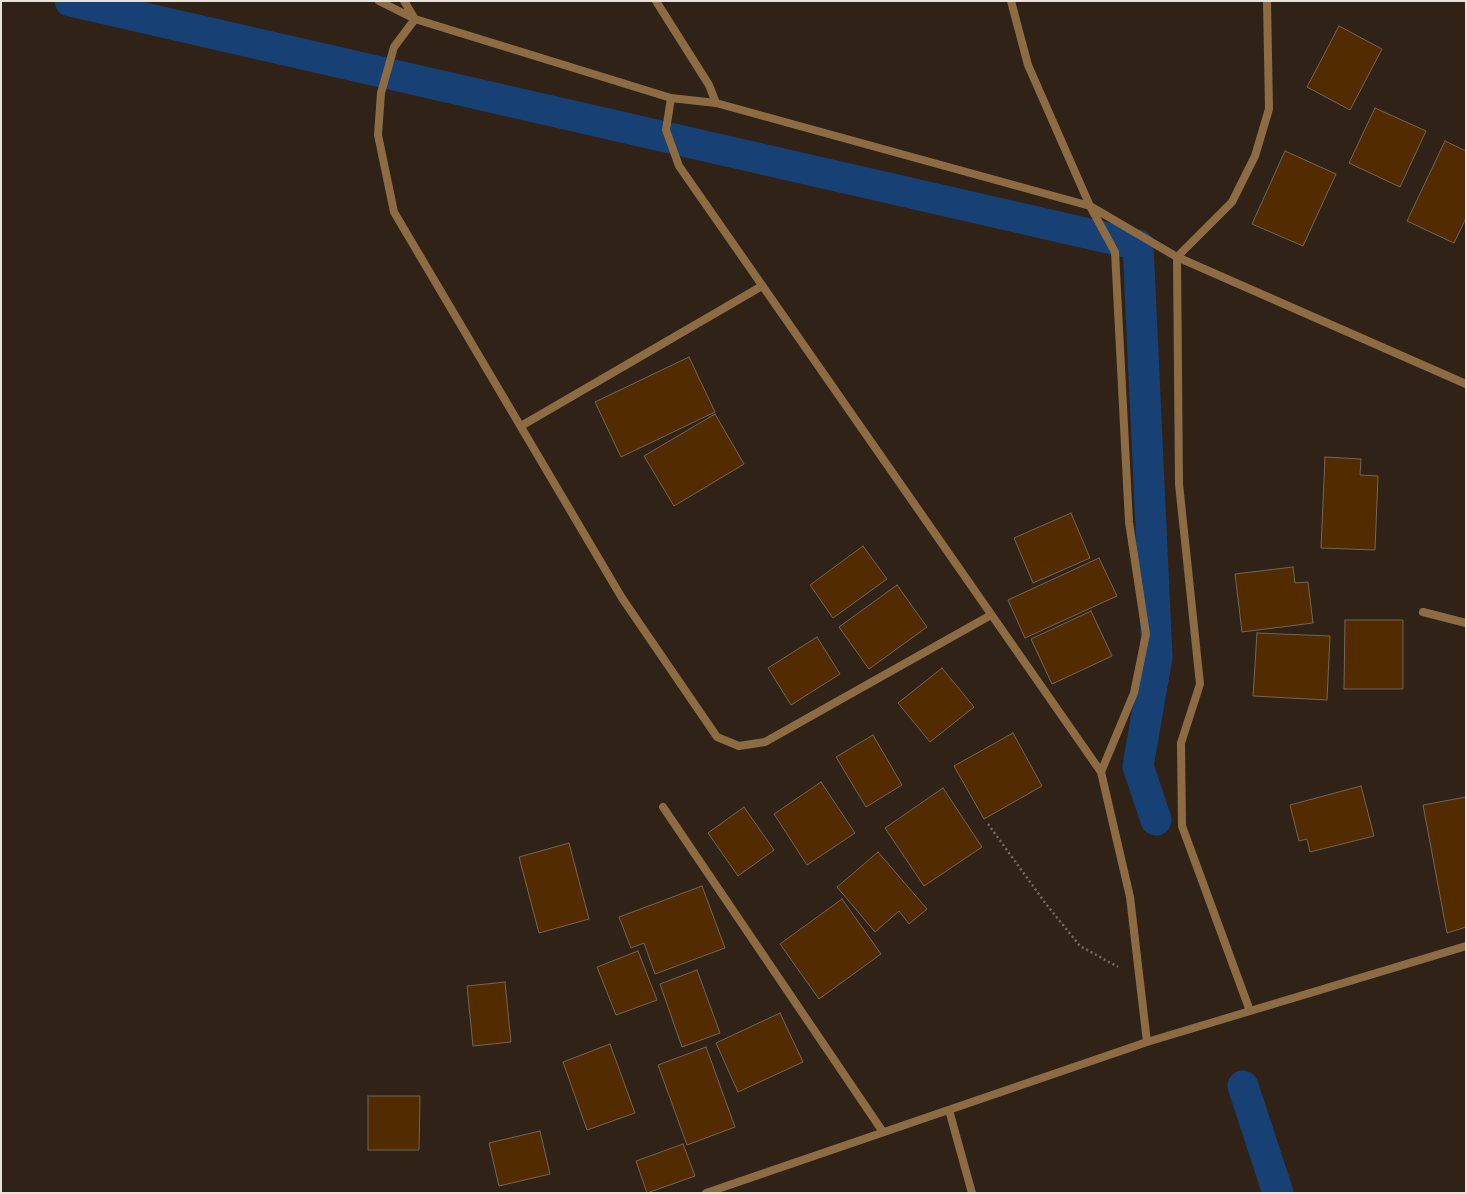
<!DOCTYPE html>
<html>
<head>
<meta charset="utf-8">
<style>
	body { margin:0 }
	#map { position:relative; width:1467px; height:1194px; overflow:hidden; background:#302216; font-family:"Noto Serif",serif }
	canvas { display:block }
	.frame { position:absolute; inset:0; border:2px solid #eae1d9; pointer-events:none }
</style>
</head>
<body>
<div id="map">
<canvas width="1467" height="1194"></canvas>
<div class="frame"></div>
</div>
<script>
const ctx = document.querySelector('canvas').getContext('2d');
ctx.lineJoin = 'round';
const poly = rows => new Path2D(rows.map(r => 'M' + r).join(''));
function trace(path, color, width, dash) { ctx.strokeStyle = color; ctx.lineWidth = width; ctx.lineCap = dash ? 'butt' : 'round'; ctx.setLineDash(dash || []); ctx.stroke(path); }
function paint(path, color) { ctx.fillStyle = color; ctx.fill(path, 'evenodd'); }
trace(poly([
	[70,1,1138,245,1157,657,1138,766,1156,820],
	[1243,1086,1278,1193]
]), '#174074', 31);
const building = poly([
	[1339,26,1382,49,1350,110,1307,87,1339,26],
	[1375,108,1426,131,1400,187,1349,163,1375,108],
	[1445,141,1466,151,1466,218,1454,243,1407,221,1445,141],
	[1285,151,1336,174,1303,246,1252,224,1285,151],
	[689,357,715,412,621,457,595,402,689,357],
	[715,414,744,464,674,506,644,456,715,414],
	[1325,457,1361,459,1360,475,1378,476,1375,550,1321,548,1325,457],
	[1071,513,1090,558,1033,583,1014,538,1071,513],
	[863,546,887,579,833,618,810,585,863,546],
	[1099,558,1117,596,1025,638,1008,600,1099,558],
	[1293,567,1295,583,1308,582,1313,623,1242,632,1235,574,1293,567],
	[897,585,927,627,869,669,839,627,897,585],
	[1091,611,1112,656,1052,684,1031,639,1091,611],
	[1345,620,1403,620,1403,689,1344,689,1345,620],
	[1257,633,1330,636,1327,700,1253,696,1257,633],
	[817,637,840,674,791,705,768,668,817,637],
	[942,668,974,707,930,742,898,703,942,668],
	[1013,733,1042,786,984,819,954,766,1013,733],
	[873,735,902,785,866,807,836,757,873,735],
	[821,782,855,833,807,865,774,814,821,782],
	[1361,786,1374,836,1310,852,1307,839,1299,841,1290,805,1361,786],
	[943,788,982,847,924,886,885,828,943,788],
	[1466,797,1466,927,1447,933,1423,805,1466,797],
	[744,807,774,850,738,876,708,833,744,807],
	[569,843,589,919,539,933,519,857,569,843],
	[878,852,927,909,909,924,899,911,875,932,837,887,878,852],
	[702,886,725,948,655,974,644,943,631,948,619,917,702,886],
	[842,899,881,954,819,999,780,944,842,899],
	[638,951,657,1000,616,1015,597,967,638,951],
	[697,970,720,1033,682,1047,660,984,697,970],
	[505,982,511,1042,473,1046,467,986,505,982],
	[780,1013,803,1062,738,1092,716,1043,780,1013],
	[610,1044,635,1113,587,1130,563,1062,610,1044],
	[706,1047,735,1127,687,1145,658,1065,706,1047],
	[368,1096,420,1096,419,1150,368,1150,368,1096],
	[540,1131,550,1174,499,1186,489,1143,540,1131],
	[683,1144,695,1176,647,1193,636,1161,683,1144]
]);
paint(building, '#522b00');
trace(building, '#756557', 1);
trace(poly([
	[988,824,1046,904,1080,946,1118,967]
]), '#776b60', 2.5, [2, 3]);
trace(poly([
	[379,1,415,19,671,98,666,130,679,166,1101,772,1130,897,1147,1042],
	[404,1,415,19,394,47,381,93,378,135,394,212,622,598,717,737,739,746,765,742,991,615],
	[656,1,709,85,716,103],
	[1011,1,1028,65,1090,206,1177,257,1466,384],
	[671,98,716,103,1090,206,1115,252,1129,522,1146,634,1134,693,1101,772],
	[521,426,762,286],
	[1423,612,1466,623],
	[663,807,883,1132],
	[1250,1011,1182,826,1181,743,1200,684,1179,484,1177,257,1232,202,1255,156,1269,109,1267,1],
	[949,1110,972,1193],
	[706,1193,1147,1042,1466,946]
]), '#8e6c43', 8);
</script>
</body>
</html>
